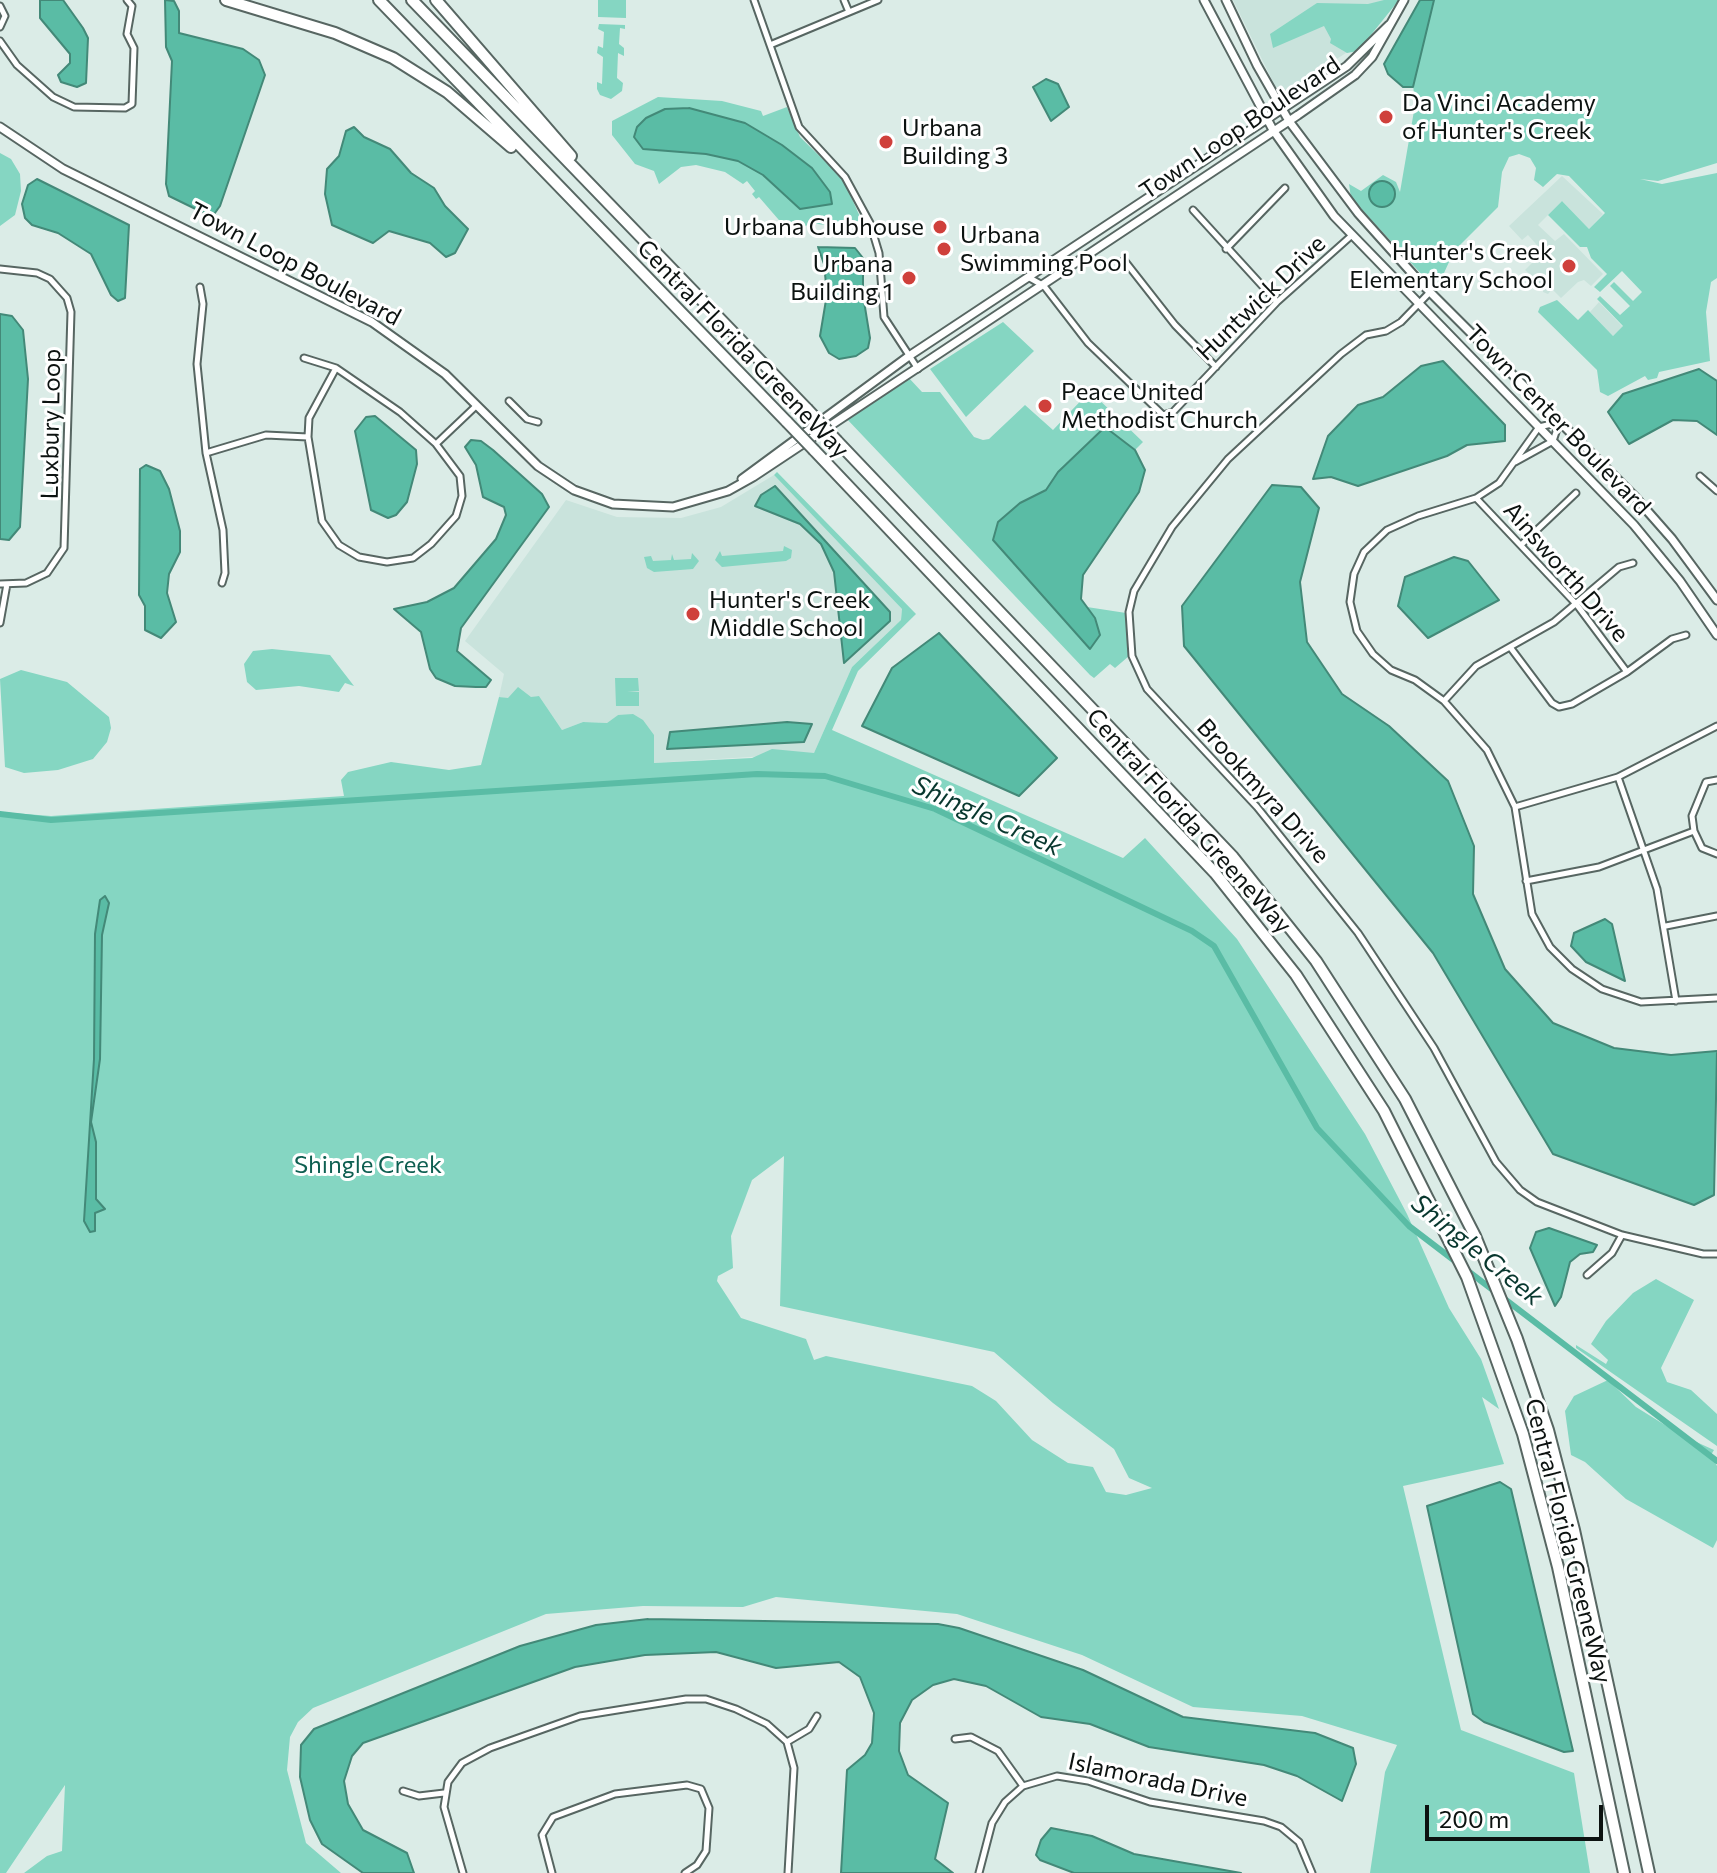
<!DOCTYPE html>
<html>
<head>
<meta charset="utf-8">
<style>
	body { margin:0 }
	#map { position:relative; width:1717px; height:1873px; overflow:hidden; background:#dbece7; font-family:Commissioner,sans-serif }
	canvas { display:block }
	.scale { position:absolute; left:1425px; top:1805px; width:178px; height:36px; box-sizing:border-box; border:4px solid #0c1210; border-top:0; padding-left:10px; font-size:24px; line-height:28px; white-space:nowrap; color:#0c1210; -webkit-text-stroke:6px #fff; paint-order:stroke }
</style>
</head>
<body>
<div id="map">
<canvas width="1717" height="1873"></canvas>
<div class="scale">200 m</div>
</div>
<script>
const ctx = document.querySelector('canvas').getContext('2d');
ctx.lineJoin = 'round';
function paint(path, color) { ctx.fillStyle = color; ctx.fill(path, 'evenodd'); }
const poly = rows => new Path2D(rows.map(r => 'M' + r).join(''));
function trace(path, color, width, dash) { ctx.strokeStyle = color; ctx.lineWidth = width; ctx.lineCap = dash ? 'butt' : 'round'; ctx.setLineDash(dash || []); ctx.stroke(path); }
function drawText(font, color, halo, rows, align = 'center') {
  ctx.font = font + ' Commissioner,sans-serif'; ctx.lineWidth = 6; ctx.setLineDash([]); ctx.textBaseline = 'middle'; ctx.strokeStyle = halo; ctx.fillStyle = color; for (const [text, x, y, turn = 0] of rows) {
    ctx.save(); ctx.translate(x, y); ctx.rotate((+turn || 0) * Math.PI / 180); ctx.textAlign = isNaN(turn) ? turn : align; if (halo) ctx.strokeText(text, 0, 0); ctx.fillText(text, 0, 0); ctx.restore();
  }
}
paint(poly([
	[1233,0,1392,0,1352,49,1286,92,1275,86],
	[1562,176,1603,214,1589,229,1562,201,1538,225,1555,241,1564,234,1603,274,1591,286,1584,280,1578,282,1561,298,1552,289,1548,294,1543,292,1543,287,1525,270,1543,252,1528,235,1522,240,1509,226],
	[1599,302,1623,327,1613,336,1590,312],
	[774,475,902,609,901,620,852,667,814,753,654,763,618,715,607,723,583,722,562,730,539,696,517,700,499,697,504,674,465,641,566,500,617,517,681,518,721,507]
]), '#c9e3dc');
paint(poly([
	[598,0,626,0,626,18,598,17],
	[1384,0,1399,0,1358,51,1347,53,1330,43,1331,39,1324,26,1273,48,1270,34,1317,3,1368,4],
	[1434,0,1717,0,1717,163,1658,181,1640,179,1662,184,1717,173,1717,278,1711,282,1706,312,1710,361,1659,372,1657,378,1648,380,1645,376,1608,396,1600,392,1597,370,1538,312,1540,307,1557,300,1578,320,1588,310,1613,336,1623,326,1597,299,1600,296,1620,315,1630,306,1610,286,1614,282,1633,301,1642,292,1622,271,1600,292,1594,287,1607,274,1591,258,1587,247,1580,247,1548,215,1562,201,1589,229,1605,213,1569,176,1557,174,1543,187,1534,180,1536,168,1530,158,1519,154,1509,157,1502,172,1498,207,1454,251,1444,273,1436,280,1425,278,1351,198,1349,184,1361,191,1383,175,1396,182,1400,192,1415,105,1413,84],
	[599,24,625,25,625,29,620,28,619,44,624,48,624,56,618,53,617,78,623,83,622,91,611,99,600,95,597,89,597,82,602,84,603,57,597,53,598,46,603,48,604,32,598,29],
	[658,97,722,101,761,111,763,116,787,107,800,137,843,179,861,219,845,228,811,223,791,234,759,197,756,199,752,194,755,191,747,181,743,184,725,172,696,165,681,167,659,184,654,171,635,164,612,135,612,121],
	[0,153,11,159,20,174,21,191,15,215,0,226],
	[1003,322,1034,351,966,417,930,369],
	[908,377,922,392,940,392,974,437,983,440,989,439,1025,405,1053,430,1090,391,1143,442,1135,450,1105,428,1058,472,1046,490,1020,503,998,522,1095,618,1087,607,1126,613,1129,656,1115,668,1110,664,1094,678,1090,675,845,417],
	[777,472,916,614,858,671,832,730,1123,858,1145,838,1237,939,1365,1134,1407,1214,1449,1308,1481,1359,1499,1409,1482,1397,1504,1464,1403,1486,1461,1730,1574,1773,1590,1873,1370,1873,1385,1772,1397,1745,1302,1716,1193,1707,1082,1655,957,1614,776,1597,743,1607,643,1606,546,1614,313,1708,298,1722,290,1737,287,1770,306,1843,341,1873,24,1873,47,1856,62,1851,65,1785,6,1873,0,1873,0,812,51,816,344,796,341,780,348,772,391,762,449,770,481,765,499,697,508,698,518,687,531,697,539,696,562,730,583,722,607,723,618,715,633,714,643,720,654,735,654,763,752,758,772,749,814,753,852,667,901,620,902,609,774,475],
	[784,1156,780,1306,994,1352,1053,1403,1114,1449,1129,1478,1152,1488,1126,1495,1106,1492,1093,1467,1068,1463,1032,1440,996,1401,972,1386,826,1356,814,1360,806,1339,741,1318,717,1281,718,1276,733,1268,731,1236,752,1180],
	[784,546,792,550,791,558,786,561,722,567,715,560,720,551,722,556,783,551],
	[692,553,699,561,693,569,654,572,647,568,644,557,651,556,653,561,671,560,672,554,674,560,691,559],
	[272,649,330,655,354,686,345,683,339,692,299,686,256,690,247,682,244,664,253,651],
	[21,670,67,682,109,717,111,728,107,742,93,759,58,770,24,773,5,767,0,679],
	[615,678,638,678,639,691,627,692,639,692,639,706,616,706],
	[1656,1279,1694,1300,1661,1368,1667,1382,1691,1390,1717,1414,1717,1446,1576,1348,1576,1345,1606,1364,1608,1360,1591,1344,1606,1321,1633,1293],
	[1608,1380,1636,1407,1681,1435,1714,1450,1711,1455,1717,1466,1717,1540,1713,1548,1626,1499,1585,1462,1571,1455,1565,1411,1574,1396]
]), '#85d6c2');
const water = poly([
	[40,0,63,0,83,28,88,38,86,83,77,87,61,82,58,75,70,63,70,54,40,18,40,0],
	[165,0,174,1,179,11,179,33,243,49,259,60,265,75,220,206,212,217,169,196,166,184,172,61,166,47,165,0],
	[1420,0,1434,0,1413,87,1403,87,1388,74,1384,64,1420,0],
	[1046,79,1058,84,1069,107,1051,121,1033,87,1046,79],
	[689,108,745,123,782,145,812,168,830,192,832,204,800,209,763,175,738,161,706,154,643,149,634,137,637,127,646,118,665,109,689,108],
	[354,127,364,137,390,149,411,173,434,188,445,206,468,229,455,253,446,257,430,243,389,231,373,243,332,225,325,194,327,169,339,156,346,131,354,127],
	[37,179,129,225,125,298,118,301,111,295,91,254,58,233,32,225,25,218,22,204,28,185,37,179],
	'1369 194a13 13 0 1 1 26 0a13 13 0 1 1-26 0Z',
	[818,247,855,248,863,258,863,295,870,338,868,348,856,356,839,359,829,353,820,336,827,294,824,264,818,247],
	[0,314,12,316,23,330,28,379,20,527,9,540,0,539,0,314],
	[1443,361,1505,425,1505,441,1467,445,1447,456,1358,486,1331,477,1313,479,1328,436,1358,405,1383,397,1421,366,1443,361],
	[1699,369,1717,381,1717,435,1697,421,1673,420,1629,444,1608,412,1623,394,1699,369],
	[375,416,416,450,417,464,407,502,396,515,388,518,371,510,355,431,366,417,375,416],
	[1105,427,1135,450,1145,470,1139,492,1083,575,1081,599,1095,618,1100,635,1090,649,993,540,998,522,1020,503,1046,490,1058,472,1105,427],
	[471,440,481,441,493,450,542,494,549,507,461,628,457,651,491,680,486,687,476,687,455,686,436,678,430,669,421,632,394,609,427,602,454,588,496,539,506,515,504,507,483,497,476,465,465,447,471,440],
	[146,465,160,471,169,489,180,531,180,552,169,574,167,593,176,622,161,638,145,630,145,606,139,595,140,469,146,465],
	[1272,485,1301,487,1319,508,1300,582,1307,642,1342,694,1389,726,1448,781,1474,846,1473,894,1505,969,1553,1023,1614,1048,1671,1055,1717,1051,1714,1195,1694,1205,1553,1154,1433,953,1184,646,1182,606,1272,485],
	[775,486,890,612,890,621,844,663,834,572,821,544,800,524,755,506,761,495,775,486],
	[1454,557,1468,561,1499,600,1428,638,1398,606,1405,577,1454,557],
	[939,633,1057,758,1019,796,862,726,892,668,939,633],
	[787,722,812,724,804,742,667,749,670,732,787,722],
	[105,896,109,903,102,935,100,1059,91,1122,96,1142,96,1199,105,1209,95,1213,95,1231,90,1232,84,1221,94,1059,95,934,100,900,105,896],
	[1605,919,1612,924,1625,981,1586,962,1571,946,1574,933,1605,919],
	[1549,1228,1597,1245,1593,1252,1580,1254,1570,1262,1561,1297,1555,1306,1530,1248,1536,1232,1549,1228],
	[1500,1482,1511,1489,1573,1751,1564,1752,1484,1722,1473,1714,1427,1506,1500,1482],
	[648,1619,938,1624,959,1628,1083,1670,1183,1717,1315,1733,1353,1748,1356,1764,1342,1801,1297,1776,1264,1765,1149,1747,1090,1724,1041,1717,986,1686,954,1679,933,1685,912,1700,900,1723,899,1751,908,1775,948,1803,935,1859,953,1873,841,1873,847,1770,865,1755,872,1743,874,1713,860,1677,839,1662,776,1668,716,1652,645,1655,575,1667,363,1743,352,1756,344,1781,348,1804,363,1830,407,1853,414,1873,363,1873,322,1844,310,1820,300,1777,301,1745,314,1729,520,1646,596,1625,648,1619],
	[1051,1828,1092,1836,1134,1854,1241,1873,1074,1873,1040,1860,1036,1855,1041,1840,1051,1828]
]);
paint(water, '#5abca5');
trace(water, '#438978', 2);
trace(poly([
	[0,814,51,820,757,774,825,776,935,809,1192,931,1214,946,1317,1128,1409,1226,1717,1461]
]), '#5abca5', 6);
const minor = poly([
	[754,0,799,127,845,177,870,223,879,253,884,317,918,369],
	[844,0,849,12],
	[0,6,5,16,0,27],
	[0,41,17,65,53,97,74,107,125,108,132,104,134,48,127,34,132,6,127,0],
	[770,45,878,0],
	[1193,210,1277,302],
	[1226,249,1285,188],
	[1124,260,1175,325,1216,367],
	[0,269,37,273,50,279,67,298,71,312,64,548,47,573,26,583,0,584],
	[1028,277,1044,286,1088,343,1163,415,1173,412,1277,302,1351,236],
	[200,287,203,304,197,364,206,453,223,530,225,573,222,583],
	[1430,292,1401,322,1386,331,1366,335,1341,354,1228,459,1172,527,1134,591,1129,612,1132,656,1147,689,1257,807,1358,933,1434,1048,1496,1162,1520,1190,1537,1202,1622,1235,1703,1254,1717,1254],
	[304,358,336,368,400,412,436,444,460,476,462,496,456,516,431,544,413,558,387,562,359,557,339,545,322,521,308,437,309,418,336,368],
	[509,401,527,419,538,422],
	[1560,422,1539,427,1499,483,1476,498,1418,516,1387,530,1364,552,1354,574,1350,602,1357,631,1373,654,1391,670,1415,680,1444,701,1487,750,1515,807,1532,914,1550,947,1572,969,1602,989,1641,1002,1717,998],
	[436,444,476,406],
	[206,453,266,435,308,437],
	[1515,462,1553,441,1559,423],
	[1700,476,1717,491],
	[1476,498,1577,605,1627,672],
	[1521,545,1576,493],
	[0,623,7,584],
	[1510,647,1552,703,1559,707,1572,704,1627,672,1672,639,1686,635],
	[1444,701,1476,666,1554,622,1619,567,1633,563],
	[1618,777,1657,889,1676,1001],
	[1717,780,1706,782,1692,816,1694,831,1702,848,1717,854],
	[1515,807,1618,777,1717,726],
	[1526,881,1599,867,1694,831],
	[1666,926,1717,916],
	[1587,1275,1612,1253,1622,1235],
	[955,1739,971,1737,998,1751,1023,1786],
	[787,1742,809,1729,817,1716],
	[403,1791,419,1796,444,1793],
	[463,1873,444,1807,448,1782,462,1763,490,1748,580,1716,686,1699,706,1699,736,1709,767,1724,787,1742,794,1768,788,1873],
	[552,1873,542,1835,553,1817,615,1794,687,1785,701,1789,709,1808,706,1851,697,1865,685,1873],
	[979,1873,992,1823,1005,1802,1023,1786,1057,1776,1088,1781,1150,1802,1264,1821,1281,1827,1299,1842,1312,1873]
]);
const tertiary = poly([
	[1204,0,1273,130,1334,216,1634,525,1680,581,1717,635],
	[1226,0,1257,65,1289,121,1358,213,1419,281,1635,497,1672,539,1717,600],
	[0,127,63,169,372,322,445,374,538,466,574,490,613,504,673,507,728,491,753,477,1298,115,1355,75,1372,57,1404,0],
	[742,479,909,356,1347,66,1389,25]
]);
const motorway = poly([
	[226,0,335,33,393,58,447,92,511,147],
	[379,0,787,422],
	[412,0,807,409],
	[436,0,571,156],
	[837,441,1233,857,1316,961,1405,1099,1475,1236,1517,1339,1548,1430,1574,1530,1649,1873],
	[814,450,1215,873,1296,975,1384,1111,1467,1277,1523,1434,1558,1567,1624,1873]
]);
trace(minor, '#576662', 9);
trace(tertiary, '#576662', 11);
trace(motorway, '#576662', 14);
trace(minor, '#fff', 5);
trace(tertiary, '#fff', 7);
trace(motorway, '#fff', 10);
const motorwayBridge = poly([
	[807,409,837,441],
	[787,422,814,450]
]);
trace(motorwayBridge, '#576662', 14, []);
trace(motorwayBridge, '#fff', 10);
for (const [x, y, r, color] of [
	[1386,117,8,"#cf403b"],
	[886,142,8,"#cf403b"],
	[940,227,8,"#cf403b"],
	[944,249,8,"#cf403b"],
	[1569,266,8,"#cf403b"],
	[909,278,8,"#cf403b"],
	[1045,406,8,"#cf403b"],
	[693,614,8,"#cf403b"]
]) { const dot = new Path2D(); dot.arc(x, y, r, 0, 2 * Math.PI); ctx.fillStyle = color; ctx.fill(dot); trace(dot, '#fff', 3); }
drawText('24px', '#0c1210', '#fff', [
	["Da Vinci Academy",1402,103],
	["of Hunter's Creek",1402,131],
	["Urbana",902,128],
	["Building 3",902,156],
	["Urbana Clubhouse",924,227,"right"],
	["Urbana",960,235],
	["Swimming Pool",960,263],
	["Hunter's Creek",1553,252,"right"],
	["Elementary School",1553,280,"right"],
	["Urbana",893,264,"right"],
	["Building 1",893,292,"right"],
	["Peace United",1061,392],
	["Methodist Church",1061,420],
	["Hunter's Creek",709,600],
	["Middle School",709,628]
], 'left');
drawText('24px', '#0c1210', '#fff', [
	["Town Loop Boulevard",1240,128,-34],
	["Town Loop Boulevard",295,264,28],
	["Huntwick Drive",1261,298,-44],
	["Central Florida GreeneWay",743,349,46],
	["Town Center Boulevard",1558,420,46],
	["Luxbury Loop",51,424,-89],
	["Ainsworth Drive",1566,572,49],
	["Brookmyra Drive",1263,791,48],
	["Central Florida GreeneWay",1189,821,48],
	["Central Florida GreeneWay",1568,1541,76],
	["Islamorada Drive",1158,1780,12]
]);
drawText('24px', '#0e5f51', '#fff', [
	["Shingle Creek",368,1165]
]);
drawText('italic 26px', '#08372e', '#fff', [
	["Shingle Creek",987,816,24],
	["Shingle Creek",1477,1250,39]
]);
</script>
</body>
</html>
